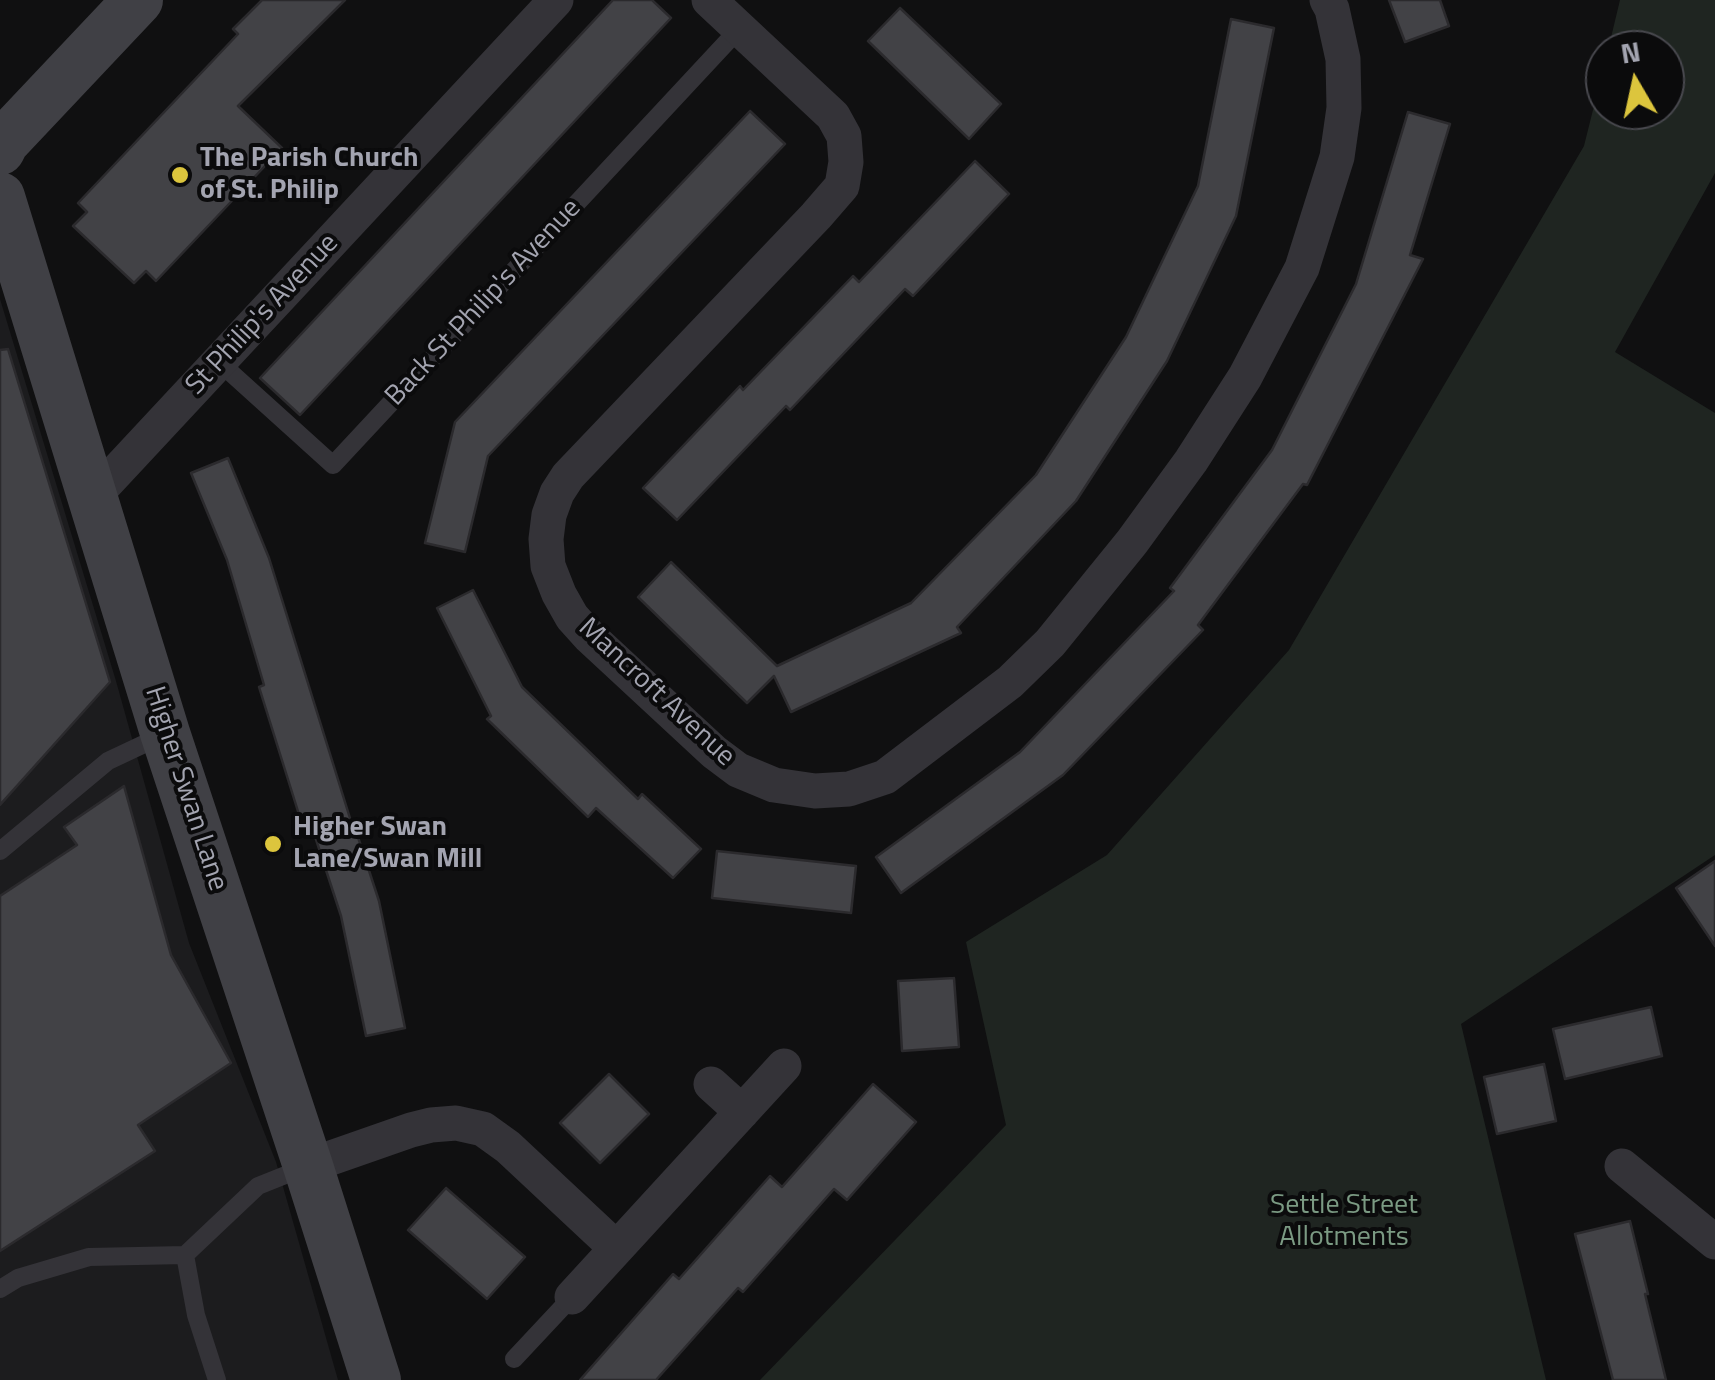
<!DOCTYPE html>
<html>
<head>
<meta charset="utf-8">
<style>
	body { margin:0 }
	#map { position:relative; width:1715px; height:1380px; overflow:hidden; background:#101011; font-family:"Titillium Web",sans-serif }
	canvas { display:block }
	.north { position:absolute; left:1585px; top:30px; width:100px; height:100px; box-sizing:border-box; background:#0b0b0c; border:2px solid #48484e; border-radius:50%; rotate:351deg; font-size:28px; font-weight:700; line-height:40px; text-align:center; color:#a3a4b0 }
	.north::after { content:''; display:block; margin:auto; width:35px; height:45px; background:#dcc53d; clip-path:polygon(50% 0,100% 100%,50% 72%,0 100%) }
</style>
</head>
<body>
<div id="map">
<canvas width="1715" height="1380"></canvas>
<div class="north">N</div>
</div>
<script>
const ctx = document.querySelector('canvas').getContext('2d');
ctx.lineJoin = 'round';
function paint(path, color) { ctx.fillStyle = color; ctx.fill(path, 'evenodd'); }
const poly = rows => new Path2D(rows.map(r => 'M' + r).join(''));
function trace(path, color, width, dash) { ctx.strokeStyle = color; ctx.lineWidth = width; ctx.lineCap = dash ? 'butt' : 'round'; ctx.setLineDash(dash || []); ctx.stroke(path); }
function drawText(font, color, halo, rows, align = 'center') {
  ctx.font = font + ' "Titillium Web",sans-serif'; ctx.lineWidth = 8; ctx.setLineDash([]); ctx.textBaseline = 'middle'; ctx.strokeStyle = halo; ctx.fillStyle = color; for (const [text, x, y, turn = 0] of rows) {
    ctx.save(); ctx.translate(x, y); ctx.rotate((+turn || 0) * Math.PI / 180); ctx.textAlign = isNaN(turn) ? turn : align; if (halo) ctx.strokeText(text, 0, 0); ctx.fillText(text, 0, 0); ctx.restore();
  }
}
paint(poly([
	[0,299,116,681,189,943,276,1162,338,1380,0,1380]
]), '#1c1c1e');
paint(poly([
	[1620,0,1715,0,1715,173,1615,352,1715,413,1715,855,1461,1024,1546,1380,760,1380,1006,1125,966,942,1107,855,1289,650,1584,146,1605,62,1605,110,1665,110,1665,50,1608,50]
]), '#1f2521');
const building = poly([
	[262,0,345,0,238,106,282,148,156,281,146,271,134,283,73,226,87,212,78,203,238,34,233,29,262,0],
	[613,0,652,0,671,18,300,415,260,378,613,0],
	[1389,0,1440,0,1449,26,1405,42,1389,0],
	[900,8,1001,104,969,139,868,41,900,8],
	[1231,19,1274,28,1236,216,1167,361,1076,501,957,627,961,633,791,712,774,676,747,703,638,597,671,562,777,666,911,603,1036,475,1126,337,1198,186,1231,19],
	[750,111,785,144,488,456,465,552,425,543,455,422,750,111],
	[1408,112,1450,124,1410,255,1423,259,1307,485,1303,484,1198,625,1203,630,1063,775,901,893,876,857,1020,752,1174,591,1170,588,1272,450,1356,284,1408,112],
	[975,161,1009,194,913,296,905,289,790,410,786,406,677,520,643,488,740,386,743,390,853,276,859,282,975,161],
	[8,349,110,682,0,805,0,350,8,349],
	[228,458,269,558,354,831,356,831,379,901,405,1028,366,1036,341,916,309,818,301,821,259,687,264,685,227,560,191,473,228,458],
	[473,590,522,687,638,799,642,794,701,849,673,878,596,808,588,817,487,719,491,716,437,608,473,590],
	[124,786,171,955,231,1063,138,1125,155,1151,0,1251,0,896,77,845,64,827,124,786],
	[717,851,856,866,851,913,712,898,717,851],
	[1715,861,1715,946,1676,888,1715,861],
	[954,978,959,1047,902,1051,898,981,954,978],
	[1651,1007,1662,1056,1565,1079,1553,1029,1651,1007],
	[1544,1064,1556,1121,1497,1134,1484,1077,1544,1064],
	[609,1074,649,1114,600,1163,560,1123,609,1074],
	[873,1084,916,1122,847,1200,834,1189,743,1292,738,1288,656,1380,580,1380,673,1274,679,1279,770,1176,782,1187,873,1084],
	[446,1188,525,1257,487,1299,408,1230,446,1188],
	[1630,1221,1648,1294,1645,1294,1666,1380,1613,1380,1575,1234,1630,1221]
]);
paint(building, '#424246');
trace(building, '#2b2a2d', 2.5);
trace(poly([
	[219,362,333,465,739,29],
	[0,851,108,761,161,736],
	[0,1289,18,1278,89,1257,185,1255],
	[514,1359,572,1297],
	[217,1380,196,1315,185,1255,258,1186,303,1168]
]), '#343338', 18);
trace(poly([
	[709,0,833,116,844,136,846,162,842,186,816,216,568,476,557,493,549,515,546,539,548,566,559,594,572,617,590,637,714,752,738,770,774,785,815,791,849,789,885,777,1010,682,1050,643,1132,542,1191,461,1245,377,1302,268,1337,157,1344,108,1343,59,1332,9,1327,0],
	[92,498,556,0],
	[711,1084,742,1112],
	[308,1166,411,1130,431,1125,456,1123,483,1129,508,1147,616,1248],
	[1622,1166,1715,1242],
	[572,1297,784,1066]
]), '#343338', 35);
trace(poly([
	[0,150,4,142,138,0],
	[0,197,165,733,308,1166,376,1380]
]), '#404045', 50);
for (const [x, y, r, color] of [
	[180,175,10,"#dcc53d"],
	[273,844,10,"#dcc53d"]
]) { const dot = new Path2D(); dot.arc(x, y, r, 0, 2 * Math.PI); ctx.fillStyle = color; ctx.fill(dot); trace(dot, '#0b0b0c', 4); }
drawText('bold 28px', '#a3a4b0', '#0b0b0c', [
	["The Parish Church",200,159],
	["of St. Philip",200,191],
	["Higher Swan",293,828],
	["Lane/Swan Mill",293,860]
], 'left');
drawText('28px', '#a3a4b0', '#0b0b0c', [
	["Back St Philip's Avenue",484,303,-47],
	["St Philip's Avenue",263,315,-47],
	["Mancroft Avenue",656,693,43],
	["Higher Swan Lane",185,789,72]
]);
drawText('28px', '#7b9a83', '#0b0b0c', [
	["Settle Street",1344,1206],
	["Allotments",1344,1238]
]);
</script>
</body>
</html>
